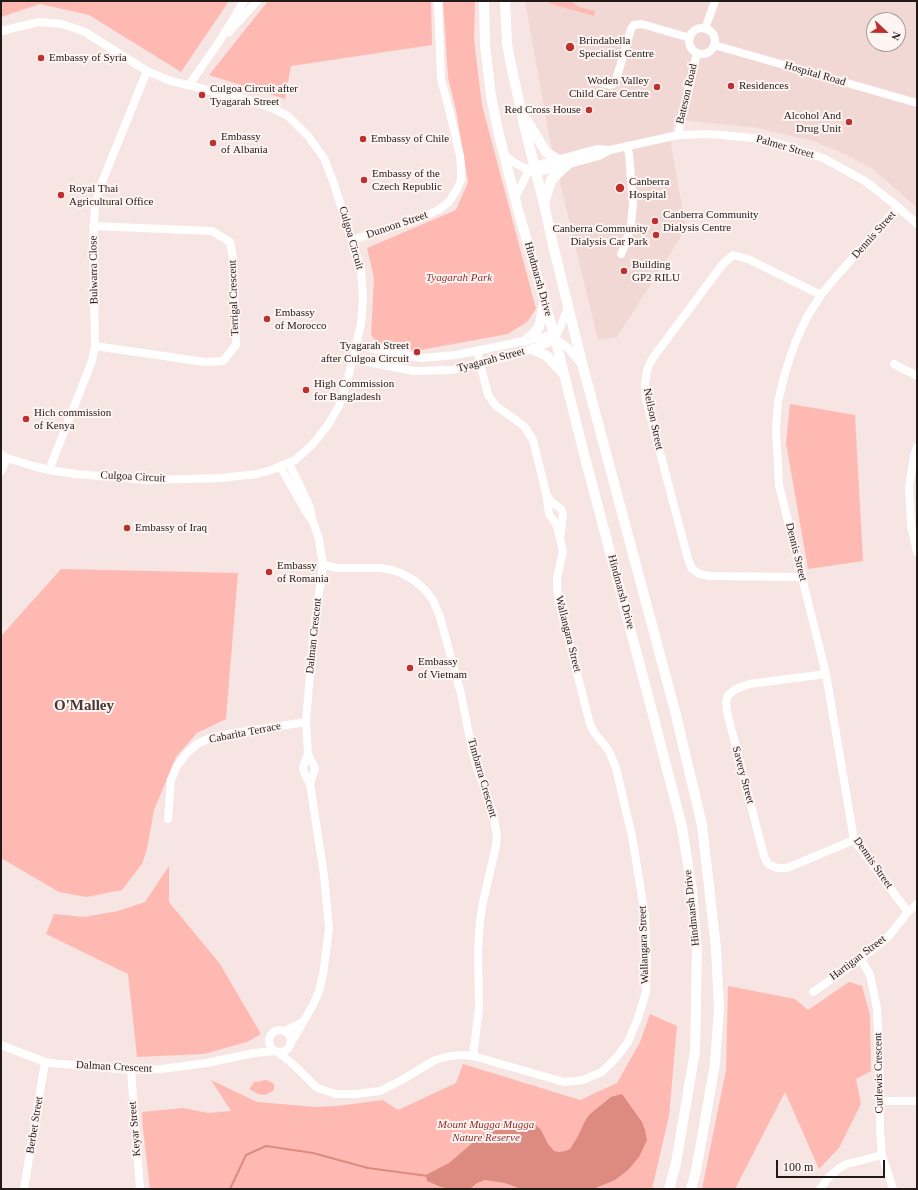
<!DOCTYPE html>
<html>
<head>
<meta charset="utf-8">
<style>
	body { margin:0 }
	#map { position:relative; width:918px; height:1190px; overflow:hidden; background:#f6e5e2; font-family:Georgia,serif }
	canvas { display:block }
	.frame { position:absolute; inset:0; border:2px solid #201a19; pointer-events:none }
	.north { position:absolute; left:866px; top:12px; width:40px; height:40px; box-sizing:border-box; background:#fef4f2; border:1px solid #a59d9b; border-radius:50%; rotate:112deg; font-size:11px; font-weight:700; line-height:16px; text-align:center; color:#201a19 }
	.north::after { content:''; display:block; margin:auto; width:14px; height:18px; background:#be2f2f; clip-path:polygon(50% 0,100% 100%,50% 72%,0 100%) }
	.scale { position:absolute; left:776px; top:1160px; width:109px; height:18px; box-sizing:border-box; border:2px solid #201a19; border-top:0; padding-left:5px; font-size:12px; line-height:14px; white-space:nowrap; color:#201a19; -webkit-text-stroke:3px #fef4f2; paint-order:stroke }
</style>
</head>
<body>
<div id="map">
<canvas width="918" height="1190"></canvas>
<div class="frame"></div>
<div class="north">N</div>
<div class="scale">100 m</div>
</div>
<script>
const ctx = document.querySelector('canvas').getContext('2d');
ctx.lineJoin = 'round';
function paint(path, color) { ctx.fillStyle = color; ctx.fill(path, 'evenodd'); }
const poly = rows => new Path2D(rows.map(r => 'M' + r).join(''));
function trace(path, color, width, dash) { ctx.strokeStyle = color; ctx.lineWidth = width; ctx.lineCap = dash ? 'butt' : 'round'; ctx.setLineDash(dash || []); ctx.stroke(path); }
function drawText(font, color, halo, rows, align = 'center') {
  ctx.font = font + ' Georgia,serif'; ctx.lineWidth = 4; ctx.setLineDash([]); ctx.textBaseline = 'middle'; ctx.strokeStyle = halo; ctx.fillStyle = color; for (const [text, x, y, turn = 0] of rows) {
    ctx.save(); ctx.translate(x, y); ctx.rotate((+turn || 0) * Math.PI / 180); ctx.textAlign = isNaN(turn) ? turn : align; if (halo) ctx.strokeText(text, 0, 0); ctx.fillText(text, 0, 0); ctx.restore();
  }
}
paint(poly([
	[525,1,917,1,917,208,873,169,845,154,813,141,758,128,674,119,671,144,686,229,617,337,598,340,550,141],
	[874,20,898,20,898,44,874,44]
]), '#f2d8d4');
paint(poly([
	[1,1,229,1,181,72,89,15,40,4,1,17],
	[268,1,431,1,432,45,291,66,285,99,209,75],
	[443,1,475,1,474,40,482,105,536,309,527,322,508,334,415,351,377,342,371,335,374,278,367,248,456,210,468,182,456,110,448,77],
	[548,1,571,1,579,7,595,11,594,16,551,4],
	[790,404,855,415,863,561,808,569,786,443],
	[61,569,238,573,226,719,197,733,176,757,154,810,147,849,142,864,122,890,86,897,59,892,1,858,1,636],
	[169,866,169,902,220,964,261,1034,247,1042,204,1054,137,1057,128,974,46,934,54,914,84,917,118,911,145,902],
	[849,982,862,986,870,1015,871,1071,856,1079,861,1104,839,1148,819,1169,785,1092,735,1189,702,1189,726,1070,728,986,795,999,808,1010],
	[650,1014,677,1026,669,1116,652,1189,150,1189,143,1129,142,1112,183,1108,208,1113,231,1111,211,1080,257,1102,316,1107,337,1106,383,1100,398,1110,456,1083,463,1064,580,1100,617,1083,640,1042],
	[265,1080,269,1081,274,1084,274,1090,269,1093,265,1095,258,1094,249,1089,255,1081,258,1082]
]), '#febab2');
paint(poly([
	[622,1094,642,1122,645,1130,647,1140,639,1157,628,1170,615,1180,593,1189,521,1189,505,1183,485,1180,477,1183,470,1189,451,1189,441,1187,427,1181,426,1175,449,1163,483,1134,504,1123,529,1121,535,1124,541,1130,548,1144,554,1151,559,1152,565,1151,570,1149,577,1138,586,1119,590,1114,611,1097]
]), '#dd8a81');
trace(poly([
	[230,1189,246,1155,266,1146,313,1153,368,1168,428,1176]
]), '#dd8a81', 2);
trace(poly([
	'689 41a13 13 0 1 1 26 0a13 13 0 1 1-26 0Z',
	[705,29,715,1],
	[1,31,39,22,62,24,85,32,147,71,171,81,249,100,274,109,288,116,308,136,324,158,334,184,361,269,363,298,361,324,346,386,339,406,328,425,312,445,295,460,274,469,257,474,221,478,148,480,76,474,49,470,33,466,7,458,1,454],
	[229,32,257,1],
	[714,45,917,103],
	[595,81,610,85,613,84,616,80,631,29,634,25,642,24,690,38],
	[189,85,219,42,244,1],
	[678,135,697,53],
	[505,156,515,163,524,168,543,171,599,156,610,150],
	[515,198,527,174,541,164,597,149,610,150,678,135,711,134,752,138,768,140,823,158,865,181,898,207,917,224],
	[898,207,835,278,821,295,807,317,795,343,785,373,778,402,776,429,779,485,826,674,854,840,908,912],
	[93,226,212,231,230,242,233,259,236,345,223,361,205,362,95,346],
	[352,240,419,219,438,210,449,202,457,189,461,180,461,167,460,156,450,113,441,79,438,1],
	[621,254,625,245,631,225,632,214,633,204,629,154,627,146],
	[356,344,373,349,422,358,456,355,548,336,555,338,568,348,582,365],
	[353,359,414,371,452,370,518,354,548,343,555,338,562,323,568,307],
	[894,364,917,376],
	[917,447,914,456,909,487,911,525,917,552],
	[289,463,310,507,312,519,319,539,323,565,313,635,306,722,308,754,315,768,310,784,324,875,329,928,323,975,319,991,313,1005,291,1043],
	[280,466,305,510,311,519],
	[49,470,92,361,95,346,93,241,95,206,100,187,147,71],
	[1,471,7,458],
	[546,494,551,501,561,509,563,513,561,533],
	[323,565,338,568,380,568,392,570,401,573,415,581,426,591,433,600,440,617,461,694,472,750,477,768,493,812,497,837,496,846,483,902,480,921,478,949,479,1008,473,1056],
	[802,577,710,576,699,574,692,569,688,559,646,399,645,384,647,370,652,359,722,265,733,255,748,259,821,295],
	[826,674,749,684,736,689,728,695,726,702,727,712,764,856,768,864,777,868,787,868,854,840],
	[308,754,304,764,303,768,305,775,310,784],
	[168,819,171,780,177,766,186,754,197,744,210,738,234,733,306,722],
	[861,959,870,975,877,1008,879,1055,880,1131,882,1155,893,1189],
	[813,992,861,959,888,937,908,912,917,904],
	'269 1041a11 11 0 1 1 22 0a11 11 0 1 1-22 0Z',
	[284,1031,303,1022],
	[1,1045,45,1062,51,1063,131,1070,161,1069,207,1063,254,1053,275,1051],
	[278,1052,295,1066,315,1086,320,1089,336,1094,356,1094,380,1091,400,1081,435,1060,450,1056,464,1055,473,1056,564,1082,583,1080,602,1072,616,1058,628,1042,638,1018,646,992,647,963,645,916,632,836,616,768,609,751,594,732,590,724,559,603,557,587,557,578,563,551,560,538,556,524,549,514,546,493,533,440,524,426,496,406,488,395,477,351],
	[131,1070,140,1189],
	[880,1101,917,1101],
	[24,1189,45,1062],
	[820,1189,828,1178,838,1169,847,1164,882,1155]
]), '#fff', 8);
trace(poly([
	[484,1,485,45,491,96,499,135,518,210,555,338,583,450,653,715,682,827,692,891,697,950,695,1051,676,1163,669,1189],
	[505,1,507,43,510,60,525,129,544,204,553,245,583,367,675,711,702,825,716,948,719,1008,715,1064,696,1171,691,1189],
	[526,119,546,152,557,159],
	[544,204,551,180,568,164],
	[525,341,532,335,539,327,544,304],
	[532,349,547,356,563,373]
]), '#fff', 10);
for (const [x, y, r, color] of [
	[570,47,5,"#be2f2f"],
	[41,58,4,"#be2f2f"],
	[731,86,4,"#be2f2f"],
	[657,87,4,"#be2f2f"],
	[202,95,4,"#be2f2f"],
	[589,110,4,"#be2f2f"],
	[849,122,4,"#be2f2f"],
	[363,139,4,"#be2f2f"],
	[213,143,4,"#be2f2f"],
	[364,180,4,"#be2f2f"],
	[620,188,5,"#be2f2f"],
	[61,195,4,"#be2f2f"],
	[655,221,4,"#be2f2f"],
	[656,235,4,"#be2f2f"],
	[624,271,4,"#be2f2f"],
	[267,319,4,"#be2f2f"],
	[417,352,4,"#be2f2f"],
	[306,390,4,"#be2f2f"],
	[26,419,4,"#be2f2f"],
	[127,528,4,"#be2f2f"],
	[269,572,4,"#be2f2f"],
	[410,668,4,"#be2f2f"]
]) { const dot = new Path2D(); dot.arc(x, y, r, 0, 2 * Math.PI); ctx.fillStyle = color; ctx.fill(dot); trace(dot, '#fef4f2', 1.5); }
drawText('11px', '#201a19', '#fef4f2', [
	["Brindabella",579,41],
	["Specialist Centre",579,54],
	["Embassy of Syria",49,58],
	["Woden Valley",649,81,"right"],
	["Child Care Centre",649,94,"right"],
	["Residences",739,86],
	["Culgoa Circuit after",210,89],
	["Tyagarah Street",210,102],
	["Red Cross House",581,110,"right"],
	["Alcohol And",841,116,"right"],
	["Drug Unit",841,129,"right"],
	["Embassy",221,137],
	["of Albania",221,150],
	["Embassy of Chile",371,139],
	["Embassy of the",372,174],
	["Czech Republic",372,187],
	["Canberra",629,182],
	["Hospital",629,195],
	["Royal Thai",69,189],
	["Agricultural Office",69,202],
	["Canberra Community",663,215],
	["Dialysis Centre",663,228],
	["Canberra Community",648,229,"right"],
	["Dialysis Car Park",648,242,"right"],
	["Building",632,265],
	["GP2 RILU",632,278],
	["Embassy",275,313],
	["of Morocco",275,326],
	["Tyagarah Street",409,346,"right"],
	["after Culgoa Circuit",409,359,"right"],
	["High Commission",314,384],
	["for Bangladesh",314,397],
	["Hich commission",34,413],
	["of Kenya",34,426],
	["Embassy of Iraq",135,528],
	["Embassy",277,566],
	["of Romania",277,579],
	["Embassy",418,662],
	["of Vietnam",418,675]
], 'left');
drawText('11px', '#201a19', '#fef4f2', [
	["Hospital Road",815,74,16],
	["Bateson Road",687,94,-77],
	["Palmer Street",785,147,16],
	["Dunoon Street",397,225,-19],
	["Dennis Street",874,235,-48],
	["Culgoa Circuit",351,238,74],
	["Bulwarra Close",94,270,-91],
	["Hindmarsh Drive",538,279,74],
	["Terrigal Crescent",234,298,-92],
	["Tyagarah Street",491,360,-15],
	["Neilson Street",653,419,78],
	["Culgoa Circuit",133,477,3],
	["Dennis Street",796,552,76],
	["Hindmarsh Drive",621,592,75],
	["Wallangara Street",568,634,76],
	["Dalman Crescent",314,636,-84],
	["Cabarita Terrace",245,733,-11],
	["Savery Street",743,775,75],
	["Timbarra Crescent",482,778,74],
	["Dennis Street",873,863,55],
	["Hindmarsh Drive",692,908,-96],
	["Wallangara Street",644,945,-92],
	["Hartigan Street",858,958,-37],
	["Dalman Crescent",114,1067,3],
	["Curlewis Crescent",879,1073,-91],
	["Berbet Street",35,1125,-81],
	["Keyar Street",135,1129,-95]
]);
drawText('italic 11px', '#902e2a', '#fef4f2', [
	["Tyagarah Park",459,278],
	["Mount Mugga Mugga",486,1125],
	["Nature Reserve",486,1138]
]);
drawText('bold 15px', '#463937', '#fef4f2', [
	["O'Malley",84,706]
]);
</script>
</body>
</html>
